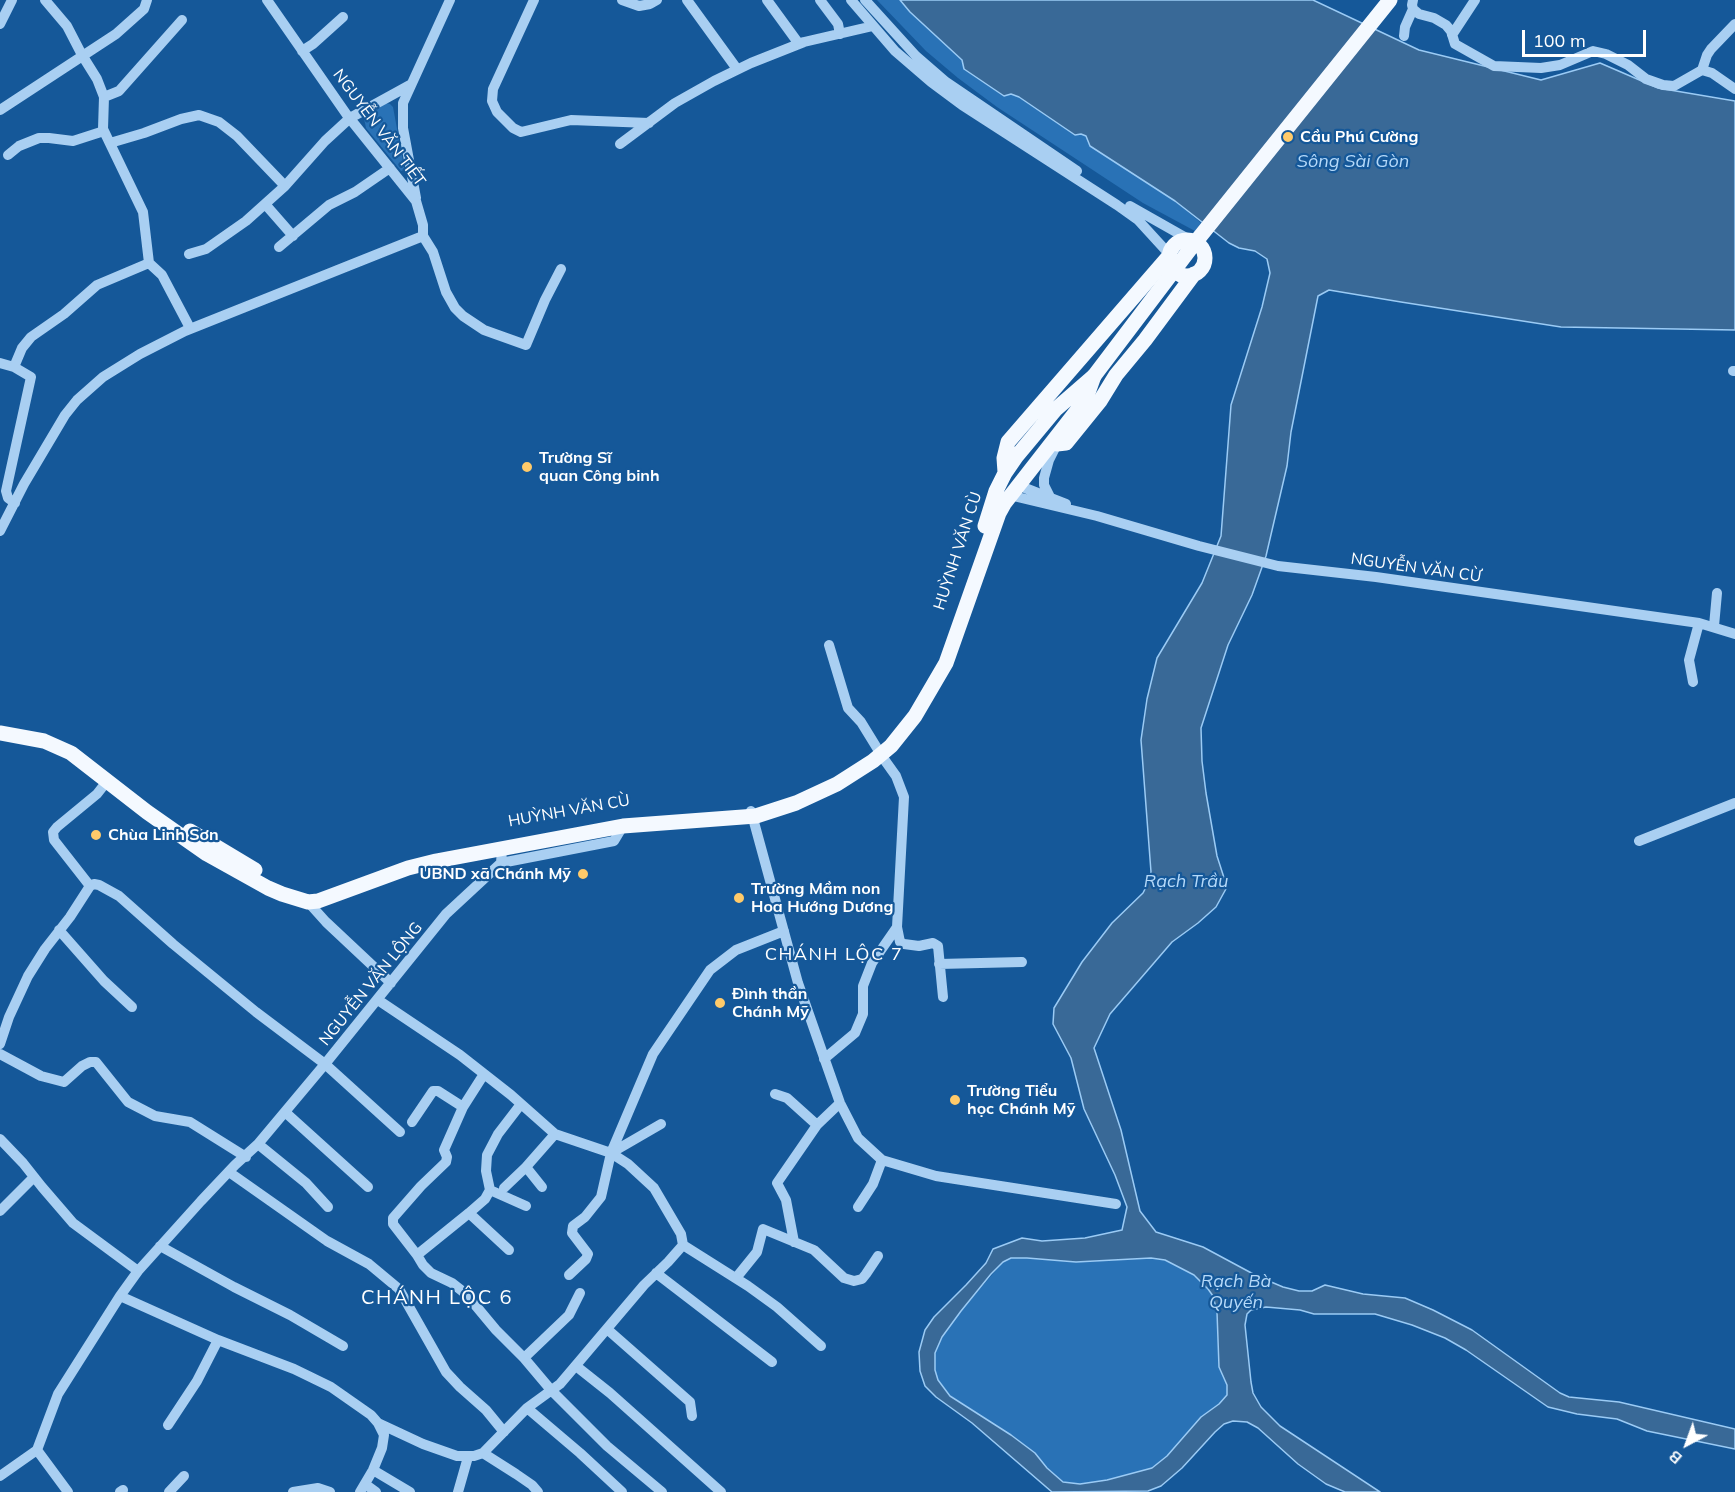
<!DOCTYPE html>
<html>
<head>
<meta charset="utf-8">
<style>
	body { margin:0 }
	#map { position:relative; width:1735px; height:1492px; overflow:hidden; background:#155899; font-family:Mulish,sans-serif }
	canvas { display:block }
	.north { position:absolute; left:1657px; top:1414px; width:60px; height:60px; -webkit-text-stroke:4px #155899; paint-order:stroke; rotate:221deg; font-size:16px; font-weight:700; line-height:24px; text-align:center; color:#fff }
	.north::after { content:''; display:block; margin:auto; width:21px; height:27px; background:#fff; clip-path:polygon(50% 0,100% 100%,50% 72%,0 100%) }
	.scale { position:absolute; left:1522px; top:30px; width:124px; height:27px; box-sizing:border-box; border:3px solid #fff; border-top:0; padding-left:8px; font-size:18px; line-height:21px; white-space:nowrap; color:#fff; -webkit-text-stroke:4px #155899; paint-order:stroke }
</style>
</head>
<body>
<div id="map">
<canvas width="1735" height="1492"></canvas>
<div class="north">B</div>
<div class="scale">100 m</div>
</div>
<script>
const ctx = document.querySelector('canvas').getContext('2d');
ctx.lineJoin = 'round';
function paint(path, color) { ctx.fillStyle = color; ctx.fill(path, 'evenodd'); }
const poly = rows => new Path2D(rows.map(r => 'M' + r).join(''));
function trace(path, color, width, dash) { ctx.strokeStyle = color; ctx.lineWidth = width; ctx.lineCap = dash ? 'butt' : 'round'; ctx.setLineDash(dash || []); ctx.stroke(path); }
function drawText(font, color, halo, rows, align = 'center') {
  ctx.font = font + ' Mulish,sans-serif'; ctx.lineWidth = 4.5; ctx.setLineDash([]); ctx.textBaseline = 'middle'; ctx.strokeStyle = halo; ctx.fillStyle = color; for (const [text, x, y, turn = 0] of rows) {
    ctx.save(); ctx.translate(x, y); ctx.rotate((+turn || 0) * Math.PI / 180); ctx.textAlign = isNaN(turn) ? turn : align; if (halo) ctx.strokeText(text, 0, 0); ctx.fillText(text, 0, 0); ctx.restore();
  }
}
paint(poly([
	[877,0,900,0,910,12,962,60,1011,94,1019,97,1075,135,1081,134,1086,136,1090,146,1175,201,1201,223,1195,231,1143,203,997,107,958,78,926,51],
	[386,103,390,104,393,107,404,167,404,170,401,171,366,128,365,123,364,119],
	[1019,1257,1076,1262,1151,1258,1165,1260,1194,1275,1208,1289,1213,1296,1217,1312,1219,1367,1227,1385,1227,1395,1219,1404,1201,1417,1167,1456,1152,1468,1107,1480,1080,1484,1063,1482,1011,1435,951,1396,938,1380,935,1370,935,1353,942,1337,961,1311,1003,1262,1011,1258]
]), '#2972b6');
const water = poly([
	[900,0,1313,0,1419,50,1541,80,1600,63,1658,88,1735,101,1735,330,1561,327,1401,302,1329,290,1318,296,1291,432,1287,466,1266,556,1252,595,1228,645,1201,728,1202,761,1206,793,1217,856,1227,887,1216,907,1198,923,1172,942,1110,1014,1094,1048,1121,1130,1140,1211,1156,1232,1203,1247,1257,1276,1283,1287,1299,1291,1312,1291,1325,1285,1363,1294,1405,1298,1433,1310,1472,1330,1560,1393,1569,1397,1619,1402,1735,1429,1735,1449,1647,1431,1617,1419,1577,1414,1548,1407,1466,1350,1445,1338,1412,1325,1375,1314,1314,1314,1300,1310,1266,1307,1251,1310,1247,1314,1245,1325,1251,1382,1253,1393,1261,1407,1280,1426,1380,1492,1345,1492,1326,1484,1298,1464,1258,1428,1247,1422,1233,1421,1224,1424,1215,1432,1182,1468,1161,1486,1148,1491,1052,1492,972,1423,936,1397,925,1386,920,1371,919,1352,925,1330,934,1317,966,1285,986,1263,993,1249,1022,1238,1042,1241,1085,1238,1122,1230,1127,1207,1115,1175,1084,1109,1071,1058,1053,1024,1054,1008,1082,962,1112,923,1143,893,1148,883,1151,872,1141,740,1147,699,1157,658,1202,583,1221,536,1231,405,1262,307,1270,273,1267,259,1255,251,1239,248,1229,243,1175,201,1090,146,1086,136,1081,134,1075,135,1019,97,1011,94,1004,96,964,69,962,60,910,12,900,0],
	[1011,1258,1027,1258,1076,1262,1151,1258,1165,1260,1194,1275,1208,1289,1213,1296,1217,1312,1219,1367,1227,1385,1227,1395,1219,1404,1201,1417,1167,1456,1152,1468,1107,1480,1080,1484,1063,1482,1047,1468,1035,1453,1011,1435,950,1396,938,1380,935,1370,935,1353,942,1337,961,1311,991,1274,1003,1262,1011,1258]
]);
paint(water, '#396997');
trace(water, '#9bcbf5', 1.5);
trace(poly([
	[267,0,347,115,416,201,423,225,423,236,433,252,446,292,455,308,463,316,484,330,526,345,545,300,561,269],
	[534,0,493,89,492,101,497,112,513,128,521,132,571,120,649,123],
	[622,0,639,6,650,4,657,0],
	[687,0,737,69],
	[767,0,799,44],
	[820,0,838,24,840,34],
	[851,0,895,51,931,82,962,105,1117,205,1138,220,1170,255],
	[865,0,916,56,946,82,1077,171],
	[1413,0,1412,5,1413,9,1419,14,1434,18,1446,25,1451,31,1455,44,1494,66,1541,68,1560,65,1593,51,1606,54,1628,65,1646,79,1663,85,1674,86,1702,70,1712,73,1735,89],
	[0,24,12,0],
	[1452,35,1475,0],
	[1404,36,1405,27,1413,9],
	[302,51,313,44,343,17],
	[1702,70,1707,55,1711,49,1735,24],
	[104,97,119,91,182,20],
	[0,110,116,34,144,9,147,0],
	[110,143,144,133,181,119,199,115,219,122,237,136,285,186],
	[620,144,675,103,714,81,751,63,804,42,873,26],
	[8,155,19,146,39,138,49,138,73,141,104,131],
	[416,198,403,128,403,103,450,0],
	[265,204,293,236],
	[1130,206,1190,240],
	[279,247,329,205,355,192,390,168],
	[189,254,206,249,246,221,285,186,325,141,350,118,410,85],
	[149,263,162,275,190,328],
	[0,363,14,367,31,377,6,491,8,498,15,503],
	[14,367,22,348,31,337,64,314,97,285,149,263,143,212,103,129,104,97,97,79,82,55,67,26,45,0],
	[1733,371,1735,371],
	[1019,483,1025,488,1066,504],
	[1009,495,1097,516,1199,546,1278,566,1376,577,1699,623,1735,634],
	[1050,497,1044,485,1044,478,1049,460,1057,444],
	[0,531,24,484,65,415,77,400,103,377,140,354,185,331,423,236],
	[1714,626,1717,593],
	[829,645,848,708,861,722,877,748],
	[1693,682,1689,660,1699,623],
	[751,811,798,983,840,1103,858,1138,882,1160,936,1176,1116,1204],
	[1639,841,1735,803],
	[501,863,614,841,623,826],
	[308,902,326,922,391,983],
	[897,927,900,942,904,944,919,946,933,943,938,946,943,997],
	[59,930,104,981,132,1007],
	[939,964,1022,962],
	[378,1000,460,1055,511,1095,555,1134,611,1153,628,1164,654,1188,681,1234,683,1245,668,1262,644,1285,560,1384,527,1408,483,1453,474,1456,457,1456,423,1444,378,1423],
	[0,1044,9,1017,28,976,45,949,70,917,90,886,54,840,53,832,57,827,97,794,108,780],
	[0,1054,41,1076,64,1082,82,1066,90,1062,96,1062,128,1102,155,1116,190,1122,246,1157],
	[824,1059,855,1033,863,1014,863,986,872,963,897,927,904,797,896,776,881,755],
	[484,1074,463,1107,444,1150,447,1157,446,1162,421,1186,393,1218,393,1224,417,1255,423,1265,431,1273,452,1283,466,1294,496,1330,524,1358,551,1390,607,1446,662,1492],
	[775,1094,787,1098,817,1125],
	[285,1112,368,1187],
	[412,1122,433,1091,438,1091,463,1107],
	[400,1132,325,1064,446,914,501,863,502,849],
	[0,1139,23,1163,42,1187,73,1223,138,1271],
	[258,1144,306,1183,328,1207],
	[611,1153,653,1054,710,970,736,950,784,931],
	[229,1172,327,1241,369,1264,399,1289,446,1372,460,1387,486,1410,504,1432],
	[542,1187,526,1167,555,1134],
	[504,1188,526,1167],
	[490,1190,526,1206],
	[858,1207,873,1184,882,1160],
	[0,1211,34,1177],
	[469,1213,509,1250],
	[794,1242,786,1200,777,1183,817,1125,840,1103],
	[683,1245,748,1286,777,1307,821,1346],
	[160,1246,234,1287,290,1315,343,1346],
	[417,1255,469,1213,485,1199,490,1190,486,1171,487,1155,498,1134,521,1104],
	[656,1273,772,1362],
	[569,1275,586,1259,588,1254,572,1233,573,1226,585,1217,601,1197,611,1153,661,1124],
	[736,1278,757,1252,763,1229,814,1250,844,1278,854,1281,862,1279,866,1274,878,1256],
	[120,1296,218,1340,294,1369,331,1387,371,1415,378,1423,384,1435,382,1448,373,1470,360,1492],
	[607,1329,690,1402,692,1416],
	[524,1358,569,1315,580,1293],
	[576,1366,610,1393,721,1492],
	[527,1408,580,1453,622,1492],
	[168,1425,197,1381,218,1340],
	[37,1450,68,1492],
	[483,1453,516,1474,532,1485,538,1492],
	[373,1470,410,1492],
	[0,1476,37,1450,58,1394,120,1296,138,1271,201,1201,235,1165,258,1144,325,1064,256,1012,173,944,119,896,99,885,94,884,90,886],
	[365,1484,376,1492],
	[120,1492,123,1490],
	[169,1492,184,1476],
	[293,1492,318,1488,330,1492],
	[458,1492,468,1457]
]), '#a9cff2', 10);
trace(poly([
	'1169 258a18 18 0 1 1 36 0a18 18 0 1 1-36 0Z',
	[1057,444,1066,443,1100,401,1116,375,1145,340,1194,274],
	[1005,472,1004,458,1008,442,1170,255],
	[985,526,996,491,1005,473,1016,457,1056,409,1094,376],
	[0,733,44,741,71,753,147,812,207,854,268,888,282,894,308,902,318,901,408,868,436,861,623,826,756,816,796,803,837,784,873,761,891,746,915,716,946,663,999,513,1004,504,1082,404,1089,390,1094,376],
	[190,831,255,870]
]), '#f4f9ff', 15);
trace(poly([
	[1094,376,1194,244,1390,0]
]), '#f4f9ff', 15);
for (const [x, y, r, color] of [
	[1288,137,6,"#ffca6a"],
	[527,467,6,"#ffca6a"],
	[96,835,6,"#ffca6a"],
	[583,874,6,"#ffca6a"],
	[739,898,6,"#ffca6a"],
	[720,1003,6,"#ffca6a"],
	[955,1100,6,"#ffca6a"]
]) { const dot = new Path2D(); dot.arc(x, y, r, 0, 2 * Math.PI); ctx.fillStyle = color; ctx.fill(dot); trace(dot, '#155899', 2); }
drawText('16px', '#fff', '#155899', [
	["NGUYỄN VĂN TIẾT",379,128,53],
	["HUỲNH VĂN CÙ",958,551,-72],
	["NGUYỄN VĂN CỪ",1416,568,8],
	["HUỲNH VĂN CÙ",569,811,-10],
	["NGUYỄN VĂN LỘNG",371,984,-51]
]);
drawText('bold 16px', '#fff', '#155899', [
	["Cầu Phú Cường",1300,137],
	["Trường Sĩ",539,458],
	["quan Công binh",539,476],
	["Chùa Linh Sơn",108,835],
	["UBND xã Chánh Mỹ",571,874,"right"],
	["Trường Mầm non",751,889],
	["Hoa Hướng Dương",751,907],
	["Đình thần",732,994],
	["Chánh Mỹ",732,1012],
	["Trường Tiểu",967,1091],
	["học Chánh Mỹ",967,1109]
], 'left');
drawText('italic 18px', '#b5d9f9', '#155899', [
	["Sông Sài Gòn",1353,162],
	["Rạch Trầu",1186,882],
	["Rạch Bà",1236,1282],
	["Quyến",1236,1303]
]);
ctx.letterSpacing = '1.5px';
drawText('18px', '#fff', '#155899', [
	["CHÁNH LỘC 7",834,955]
]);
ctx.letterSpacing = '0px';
ctx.letterSpacing = '1.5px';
drawText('20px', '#fff', '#155899', [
	["CHÁNH LỘC 6",437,1298]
]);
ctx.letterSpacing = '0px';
</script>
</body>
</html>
